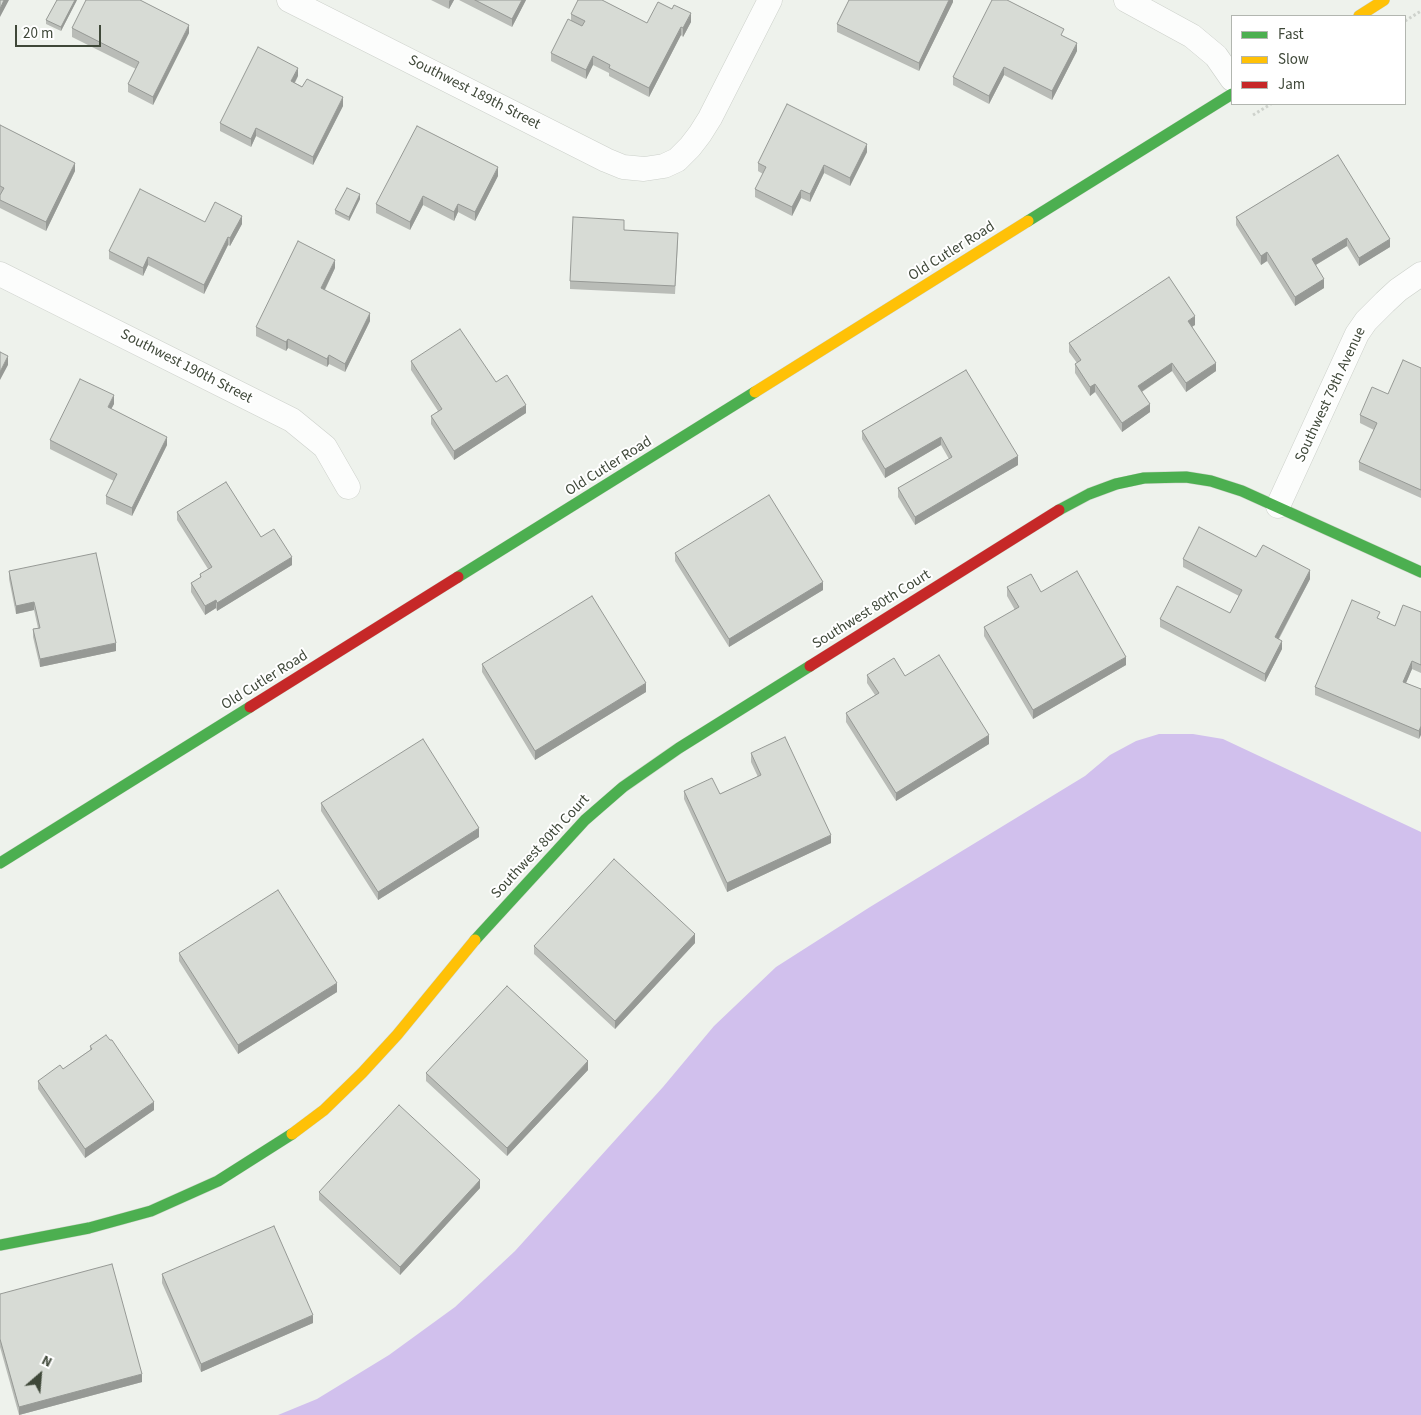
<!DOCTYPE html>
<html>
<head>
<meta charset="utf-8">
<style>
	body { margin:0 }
	#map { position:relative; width:1421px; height:1415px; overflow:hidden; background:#eef2ec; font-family:"Source Sans 3",sans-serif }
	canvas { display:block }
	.legend { position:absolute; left:1231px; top:15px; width:175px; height:90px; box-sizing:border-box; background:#fff; border:1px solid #b2b6b0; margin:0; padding:6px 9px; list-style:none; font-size:15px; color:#3f4839 }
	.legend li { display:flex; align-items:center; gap:10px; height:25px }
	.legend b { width:25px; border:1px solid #b2b6b0 }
	.north { position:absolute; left:15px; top:1350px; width:50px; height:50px; -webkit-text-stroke:4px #fff; paint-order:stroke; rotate:27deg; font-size:14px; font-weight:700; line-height:20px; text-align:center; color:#3f4839 }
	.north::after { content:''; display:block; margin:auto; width:18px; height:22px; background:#3f4839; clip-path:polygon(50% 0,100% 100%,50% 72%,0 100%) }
	.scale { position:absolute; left:15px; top:25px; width:86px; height:22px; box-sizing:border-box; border:2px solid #3f4839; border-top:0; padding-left:6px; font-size:15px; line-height:18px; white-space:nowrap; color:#3f4839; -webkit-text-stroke:4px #fff; paint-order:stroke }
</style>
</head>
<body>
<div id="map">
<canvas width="1421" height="1415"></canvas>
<ul class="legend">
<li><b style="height:6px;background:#4caf50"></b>Fast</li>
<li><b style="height:6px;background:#ffc107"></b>Slow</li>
<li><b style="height:6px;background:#c62828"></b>Jam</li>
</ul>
<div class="north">N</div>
<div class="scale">20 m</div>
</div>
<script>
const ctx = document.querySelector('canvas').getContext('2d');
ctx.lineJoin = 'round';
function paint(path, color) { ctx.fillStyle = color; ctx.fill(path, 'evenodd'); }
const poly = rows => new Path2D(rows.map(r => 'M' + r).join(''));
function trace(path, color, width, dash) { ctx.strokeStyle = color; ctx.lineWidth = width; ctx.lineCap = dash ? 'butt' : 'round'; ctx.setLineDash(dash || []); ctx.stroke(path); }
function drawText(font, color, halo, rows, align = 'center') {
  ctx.font = font + ' "Source Sans 3",sans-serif'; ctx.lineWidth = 4; ctx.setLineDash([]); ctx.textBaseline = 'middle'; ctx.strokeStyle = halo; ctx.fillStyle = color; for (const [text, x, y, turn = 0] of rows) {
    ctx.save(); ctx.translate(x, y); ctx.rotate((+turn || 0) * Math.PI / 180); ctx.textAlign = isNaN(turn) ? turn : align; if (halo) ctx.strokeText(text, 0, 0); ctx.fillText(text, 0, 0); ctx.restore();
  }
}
paint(poly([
	[1159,734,1193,734,1223,739,1421,832,1421,1415,278,1415,317,1399,389,1355,455,1307,515,1251,663,1087,714,1026,776,967,870,907,1085,776,1110,755,1136,741]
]), '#d1c0ed');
const street = poly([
	[289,0,606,160,623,167,644,169,664,166,677,160,690,147,700,134,710,118,770,0],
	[1126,0,1192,36,1216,56,1232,79],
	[0,274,292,420,325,447,348,487],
	[1278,506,1357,334,1366,321,1385,302,1398,290,1421,274]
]);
const fast = poly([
	[1028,221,1232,94],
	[1059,510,1089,494,1116,484,1144,478,1186,477,1211,481,1242,491,1421,572],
	[458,577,755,392],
	[0,863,250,707],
	[475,940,585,820,623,787,679,748,810,666],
	[0,1245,89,1228,151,1211,218,1181,292,1134]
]);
const slow = poly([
	[1359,16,1384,0],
	[755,392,1028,221],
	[292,1134,324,1110,362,1073,397,1035,475,940]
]);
const jam = poly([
	[810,666,1059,510],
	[250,707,458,577]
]);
trace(street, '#ccd0ca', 25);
trace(fast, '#cbd3c6', 12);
trace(slow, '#cbd3c6', 12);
trace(jam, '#cbd3c6', 12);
trace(poly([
	[1405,21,1421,11],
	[1253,115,1271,104]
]), '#ced2cc', 3, [2.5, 2.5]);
trace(street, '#fcfdfc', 24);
trace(fast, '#4caf50', 11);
trace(slow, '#ffc107', 11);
trace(jam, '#c62828', 11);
paint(poly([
	[77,0,61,31,46,24,46,20],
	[431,0,454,0,449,9],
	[459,0,526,0,512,27],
	[953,0,953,2,919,71,837,32,837,24],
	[571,14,647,23,691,22,683,37,681,35,649,97,609,76,609,73,593,65,586,79,551,61,551,53,571,20],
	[72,28,189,33,153,105,128,92,128,84,136,69,72,37],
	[1064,36,1077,51,1052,100,1004,75,989,104,953,85,953,77],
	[298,76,295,83,343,106,313,165,256,136,251,147,220,131,220,123],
	[0,125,75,171,46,231,0,208],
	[867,152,850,186,824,173,810,202,801,198,792,216,755,197,755,189,763,174,758,171,758,163],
	[1338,155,1390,247,1359,266,1347,246,1316,265,1324,288,1295,306,1267,261,1261,265,1236,225,1236,217],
	[498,176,475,221,458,212,454,221,423,205,410,230,376,213,376,204],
	[360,199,349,221,335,214,335,210],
	[205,222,242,224,230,246,228,245,204,294,148,265,143,276,109,259,109,251],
	[624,230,678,241,675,294,570,289,570,281],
	[335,268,325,290,370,321,345,372,329,364,327,367,288,348,286,351,256,336,256,327],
	[1195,325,1192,327,1216,371,1186,392,1172,371,1142,392,1150,412,1122,432,1095,392,1090,396,1075,373,1075,364,1077,363,1069,352,1069,343],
	[411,361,496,382,526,413,454,460,431,424,431,416,438,411,411,370],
	[1421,368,1421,498,1359,470,1359,462,1374,430,1360,423,1360,415,1388,394],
	[966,370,1018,465,915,525,898,497,898,488,949,459,941,445,885,478,862,439,862,431],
	[114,404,111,409,167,445,132,516,106,504,106,496,114,481,50,449,50,440],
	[177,512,261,537,292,565,217,611,216,608,205,615,191,592,191,583,200,578,200,574,208,569,177,520],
	[675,553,823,590,729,647,675,561],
	[1256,557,1310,579,1279,639,1282,649,1265,682,1160,627,1160,619,1230,613,1239,596,1183,567,1183,559],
	[9,571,116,651,40,667,33,637,33,629,38,628,34,610,16,614,9,579],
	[1007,587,1041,592,1126,665,1033,719,984,636,984,627,1015,610,1007,596],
	[1421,612,1421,673,1412,669,1406,683,1421,689,1419,739,1315,695,1315,687,1380,619,1395,626],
	[482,664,646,692,535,760,482,672],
	[867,675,905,676,989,744,896,801,846,722,846,713,875,695,867,683],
	[751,753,831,843,727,892,684,799,684,791,720,794,758,777,751,762],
	[321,803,479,837,378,900,321,811],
	[695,943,615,1029,534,954,534,946],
	[179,953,337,992,238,1054,179,961],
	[90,1046,154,1110,85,1158,38,1089,38,1081,63,1069,90,1050],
	[588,1070,507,1156,426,1081,426,1073],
	[480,1188,400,1275,319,1200,319,1192],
	[162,1274,313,1323,201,1372,162,1283],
	[0,1294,142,1382,19,1415,0,1347]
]), '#b9bcb7');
paint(poly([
	[4,0,9,0,0,17,0,9],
	[75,0,77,0,61,31,61,27],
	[450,0,454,0,449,9,449,1],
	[522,0,526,0,512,27,512,19],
	[949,0,953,0,953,2,919,71,919,63],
	[691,13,691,22,683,37,683,28],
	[189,25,189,33,153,105,153,97],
	[681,27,681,35,649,97,649,88],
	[1077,43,1077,51,1052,100,1052,91],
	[593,56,593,65,586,79,586,70],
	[1004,67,1004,75,989,104,989,96],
	[298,68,298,76,291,89,291,81],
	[343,97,343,106,313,165,313,157],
	[256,128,256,136,251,147,251,139],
	[867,144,867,152,850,186,850,178],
	[75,163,75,171,46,231,46,222],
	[824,165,824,173,810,202,810,194],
	[498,167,498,176,475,221,475,212],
	[801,190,801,198,792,216,792,207],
	[360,194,360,199,349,221,349,217],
	[423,196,423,205,410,230,410,222],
	[458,204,458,212,454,221,454,212],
	[242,216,242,224,230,246,230,238],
	[228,237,228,245,204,294,204,285],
	[1347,238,1347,246,1312,267,1312,259],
	[1390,239,1390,247,1359,266,1359,258],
	[1267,252,1267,261,1261,265,1261,256],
	[148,257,148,265,143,276,143,268],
	[335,260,335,268,321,297,321,288],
	[1324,279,1324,288,1295,306,1295,297],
	[370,313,370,321,345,372,345,364],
	[1195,316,1195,325,1188,329,1188,321],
	[288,339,288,348,286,351,286,342],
	[329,355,329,364,327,367,327,359],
	[8,356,8,365,0,380,0,372],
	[1172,363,1172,371,1138,394,1138,386],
	[1216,363,1216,371,1186,392,1186,383],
	[1095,384,1095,392,1090,396,1090,387],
	[114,395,114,404,108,415,108,407],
	[1150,404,1150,412,1122,432,1122,423],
	[526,405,526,413,454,460,454,451],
	[167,437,167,445,132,516,132,508],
	[941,437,941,445,885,478,885,469],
	[1018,456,1018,465,915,525,915,517],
	[292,557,292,565,217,611,217,603],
	[1310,570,1310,579,1275,645,1275,637],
	[823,582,823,590,729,647,729,639],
	[216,600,216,608,205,615,205,606],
	[34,602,34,610,16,614,16,606],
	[1282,641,1282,649,1265,682,1265,674],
	[116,643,116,651,40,667,40,659],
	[1126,657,1126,665,1033,719,1033,710],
	[1412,661,1412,669,1403,690,1403,682],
	[646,683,646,692,535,760,535,751],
	[1421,726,1421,735,1419,739,1419,731],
	[989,735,989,744,896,801,896,793],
	[479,828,479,837,378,900,378,892],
	[831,835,831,843,727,892,727,883],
	[695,934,695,943,615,1029,615,1021],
	[337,983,337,992,238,1054,238,1045],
	[588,1061,588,1070,507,1156,507,1148],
	[154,1102,154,1110,85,1158,85,1149],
	[480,1180,480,1188,400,1275,400,1267],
	[313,1315,313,1323,201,1372,201,1364],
	[142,1374,142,1382,19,1415,19,1407]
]), '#969995');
const building = poly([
	[0,0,4,0,0,9,0,0],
	[57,0,75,0,61,27,46,20,57,0],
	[86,0,140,0,189,25,153,97,128,84,139,62,72,28,86,0],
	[475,0,522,0,512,19,475,0],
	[578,0,602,0,647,23,658,2,672,9,674,5,691,13,683,28,681,27,649,88,609,68,610,65,593,56,586,70,551,53,568,19,582,26,585,21,571,14,578,0],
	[849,0,949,0,919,63,837,24,849,0],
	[992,0,1007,0,1064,29,1061,35,1077,43,1052,91,1004,67,989,96,953,77,992,0],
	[258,47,298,68,291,81,302,87,307,79,343,97,313,157,256,128,251,139,220,123,258,47],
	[787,104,867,144,850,178,824,165,810,194,801,190,792,207,755,189,766,167,758,163,787,104],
	[0,125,75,163,46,222,0,200,0,195,4,188,0,186,0,125],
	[417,126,498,167,475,212,458,204,454,212,423,196,410,222,376,204,417,126],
	[1338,155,1390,239,1359,258,1347,238,1312,259,1324,279,1295,297,1267,252,1261,256,1236,217,1338,155],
	[347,188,360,194,349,217,335,210,347,188],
	[140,189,205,222,215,202,242,216,230,238,228,237,204,285,148,257,143,268,109,251,140,189],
	[573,217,624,220,624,230,678,233,675,286,570,281,573,217],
	[298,241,335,260,321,288,370,313,345,364,329,355,327,359,288,339,286,342,256,327,298,241],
	[1169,277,1195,316,1188,321,1216,363,1186,383,1172,363,1138,386,1150,404,1122,423,1095,384,1090,387,1075,364,1081,360,1069,343,1169,277],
	[460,329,496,382,507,375,526,405,454,451,431,416,442,409,411,361,460,329],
	[0,352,8,356,0,372,0,352],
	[1403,360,1421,368,1421,490,1359,462,1377,423,1360,415,1372,387,1388,394,1403,360],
	[966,370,1018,456,915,517,898,488,952,457,941,437,885,469,862,431,966,370],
	[80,379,114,395,108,407,167,437,132,508,106,496,117,474,50,440,80,379],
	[226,482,261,537,274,529,292,557,217,603,216,600,205,606,191,583,201,577,200,574,212,567,177,512,226,482],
	[769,495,823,582,729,639,675,553,769,495],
	[1199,527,1256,557,1263,545,1310,570,1275,637,1282,641,1265,674,1160,619,1177,586,1230,613,1242,590,1183,559,1199,527],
	[96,553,116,643,40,659,33,629,40,628,34,602,16,606,9,571,96,553],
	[1077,571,1126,657,1033,710,984,627,1019,607,1007,587,1031,574,1041,592,1077,571],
	[592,596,646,683,535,751,482,664,592,596],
	[1352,600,1380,612,1377,618,1395,626,1403,605,1421,612,1421,665,1412,661,1403,682,1421,689,1421,726,1419,731,1315,687,1352,600],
	[939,655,989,735,896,793,846,713,879,693,867,675,894,658,905,676,939,655],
	[785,737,831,835,727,883,684,791,712,778,720,794,761,775,751,753,785,737],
	[423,739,479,828,378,892,321,803,423,739],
	[614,859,695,934,615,1021,534,946,614,859],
	[278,890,337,983,238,1045,179,953,278,890],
	[507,986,588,1061,507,1148,426,1073,507,986],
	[106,1035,110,1040,112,1040,154,1102,85,1149,38,1081,60,1065,63,1069,92,1049,90,1046,106,1035],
	[399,1105,480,1180,400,1267,319,1192,399,1105],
	[274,1226,313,1315,201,1364,162,1274,274,1226],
	[112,1264,142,1374,19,1407,0,1339,0,1294,112,1264]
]);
paint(building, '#d7dbd5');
trace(building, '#969995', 1);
drawText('15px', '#3f4839', '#fff', [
	["Southwest 189th Street",474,93,27],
	["Old Cutler Road",952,252,-32],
	["Southwest 190th Street",186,367,27],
	["Southwest 79th Avenue",1331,395,-65],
	["Old Cutler Road",609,467,-32],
	["Southwest 80th Court",872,610,-32],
	["Old Cutler Road",265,681,-32],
	["Southwest 80th Court",541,847,-47]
]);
</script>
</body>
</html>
